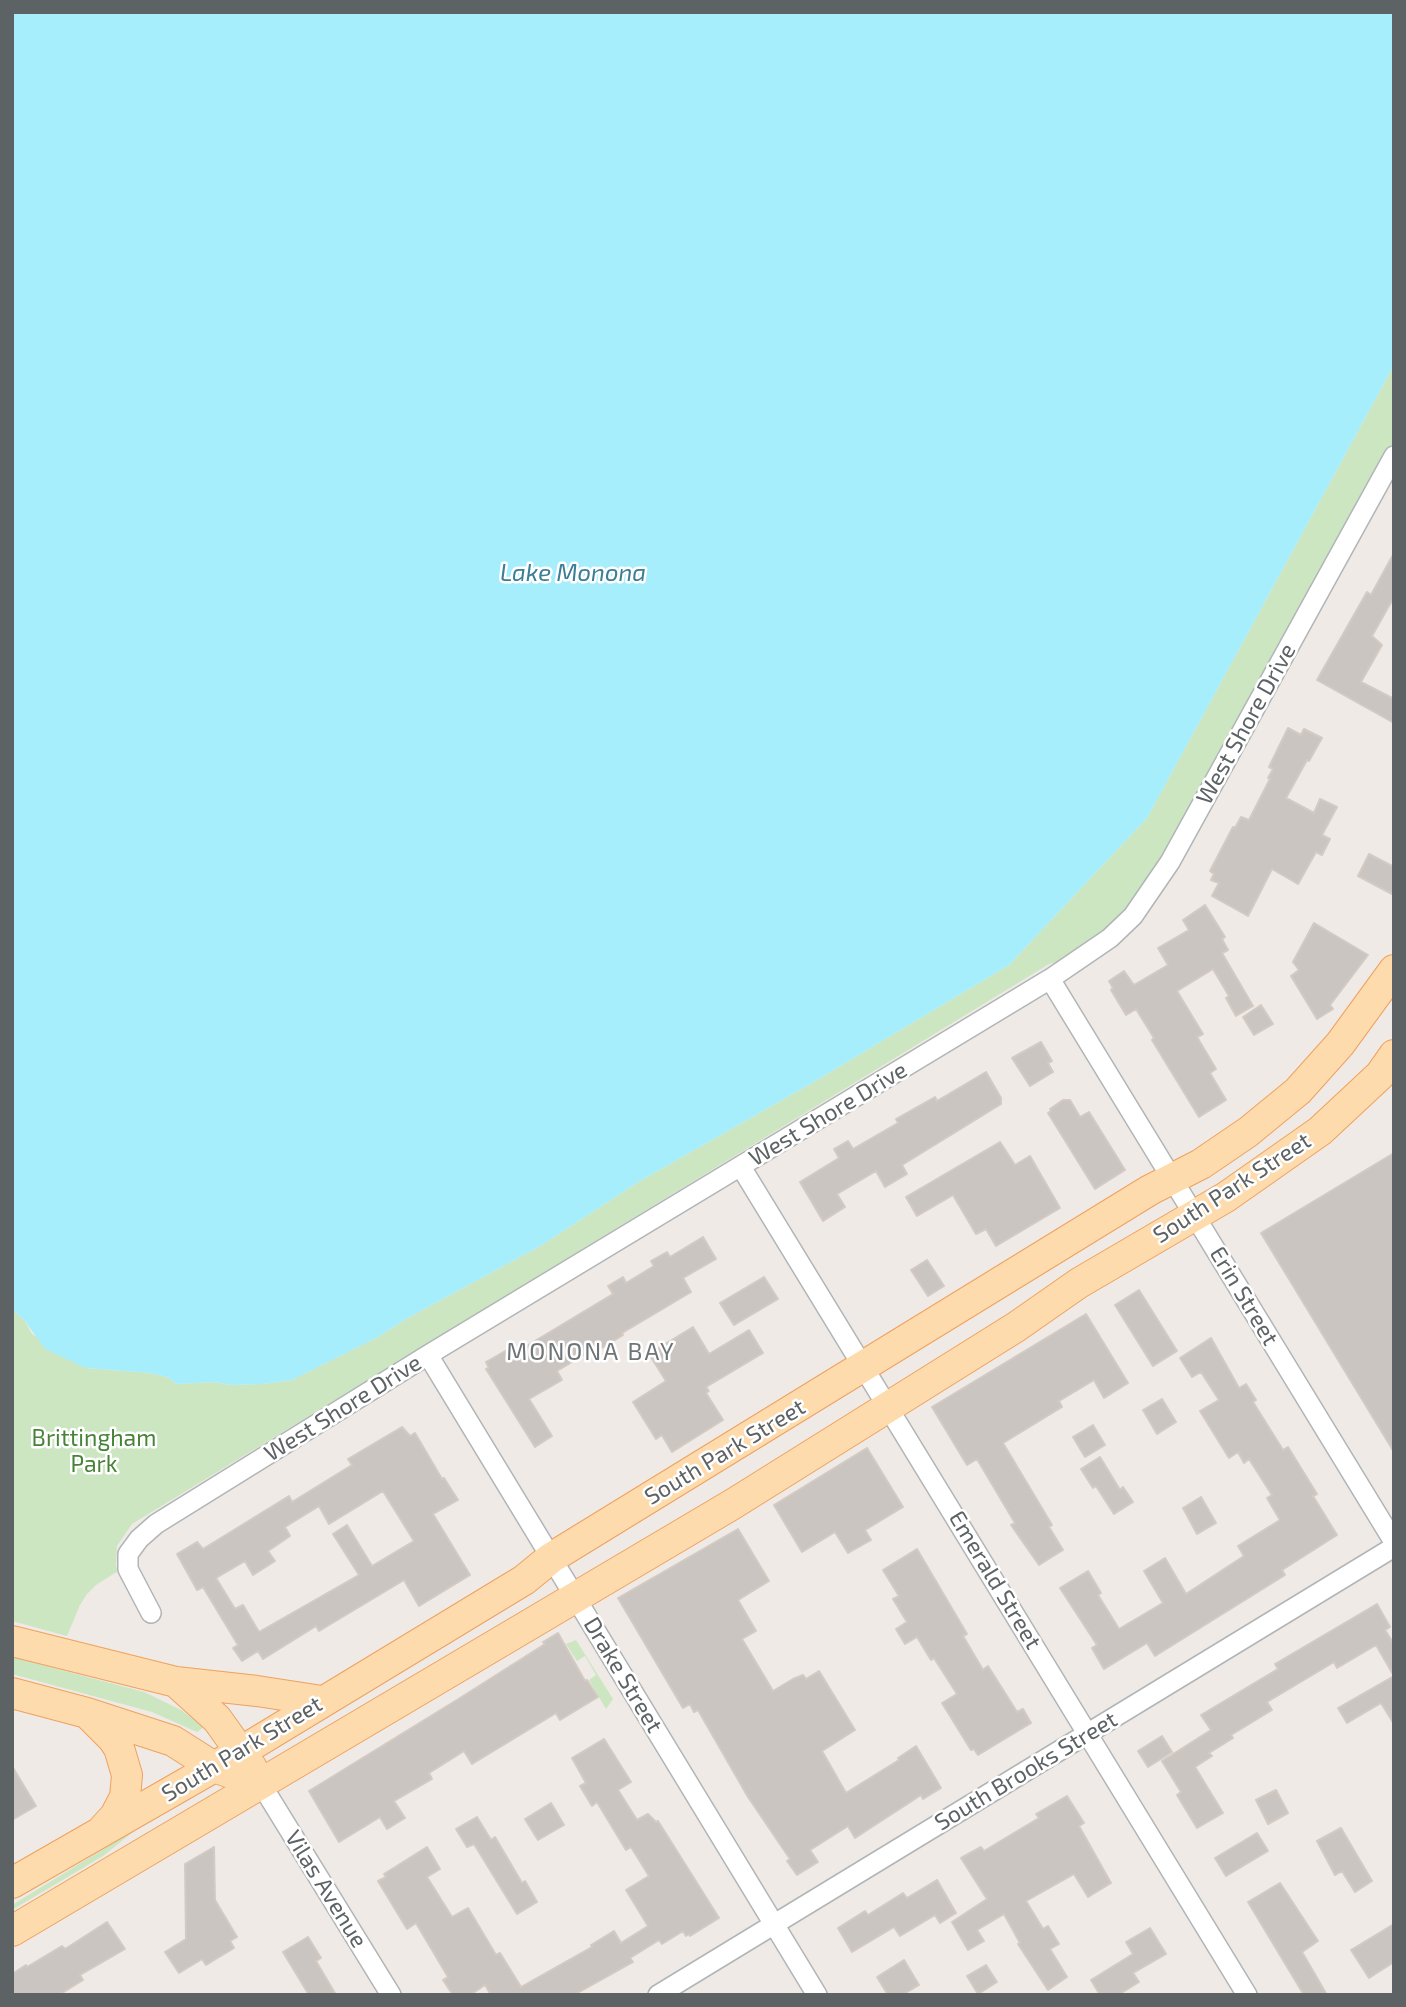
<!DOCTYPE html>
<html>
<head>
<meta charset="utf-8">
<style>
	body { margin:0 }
	#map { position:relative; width:1406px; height:2007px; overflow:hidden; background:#efeae5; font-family:"Exo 2",sans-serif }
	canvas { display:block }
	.frame { position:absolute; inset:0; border:14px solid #5d6365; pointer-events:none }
</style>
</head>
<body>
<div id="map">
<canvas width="1406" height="2007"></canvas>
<div class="frame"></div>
</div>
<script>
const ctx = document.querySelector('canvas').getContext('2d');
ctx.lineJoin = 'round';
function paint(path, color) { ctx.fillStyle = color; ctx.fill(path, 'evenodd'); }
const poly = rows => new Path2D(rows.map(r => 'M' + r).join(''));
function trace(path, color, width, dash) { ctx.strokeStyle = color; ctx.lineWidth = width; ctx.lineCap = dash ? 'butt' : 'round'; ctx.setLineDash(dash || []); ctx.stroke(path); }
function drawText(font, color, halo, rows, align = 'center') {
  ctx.font = font + ' "Exo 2",sans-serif'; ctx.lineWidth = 5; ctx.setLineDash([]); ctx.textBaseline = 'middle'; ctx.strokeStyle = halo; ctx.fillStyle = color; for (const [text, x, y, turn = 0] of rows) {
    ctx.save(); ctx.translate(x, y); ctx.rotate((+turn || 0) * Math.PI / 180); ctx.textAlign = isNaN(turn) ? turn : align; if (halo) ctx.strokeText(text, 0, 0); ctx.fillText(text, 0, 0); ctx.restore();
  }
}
paint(poly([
	[1394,365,1394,456,1170,862,1087,955,1049,964,132,1524,117,1546,116,1566,118,1571,96,1585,87,1594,80,1605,67,1636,12,1621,12,1309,25,1321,32,1334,86,1368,150,1373,167,1377,177,1384,214,1382,231,1385,262,1384,292,1380,378,1337,406,1319,542,1245,640,1181,812,1083,1009,965,1147,818],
	[576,1640,613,1699,606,1709,589,1680,596,1675,585,1656,577,1661,566,1644],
	[12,1657,144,1692,181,1710,204,1727,197,1732,152,1712,12,1674],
	[138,1828,103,1856,12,1910,12,1905]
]), '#cce6c2');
paint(poly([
	[12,12,1394,12,1394,365,1147,818,1009,965,812,1083,640,1181,542,1245,406,1319,378,1337,292,1380,262,1384,231,1385,214,1382,177,1384,167,1377,150,1373,86,1368,45,1349,25,1321,12,1309]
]), '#a7eefd');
const building = poly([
	[1394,553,1394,597,1372,636,1382,645,1361,682,1394,699,1394,723,1317,680,1367,592,1371,595,1394,553],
	[1288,728,1301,735,1304,729,1322,738,1309,761,1307,760,1286,798,1314,813,1320,799,1337,807,1322,835,1330,839,1322,855,1316,852,1298,884,1272,869,1248,916,1212,896,1219,883,1211,880,1214,874,1210,871,1233,827,1235,828,1241,817,1249,820,1270,779,1268,778,1273,769,1269,767,1288,728],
	[1369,854,1394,867,1394,895,1358,876,1369,854],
	[1205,905,1225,937,1222,939,1228,950,1222,953,1253,1006,1236,1016,1226,998,1229,996,1213,969,1177,991,1203,1034,1197,1037,1216,1069,1210,1073,1226,1100,1199,1117,1152,1040,1154,1038,1136,1009,1126,1015,1111,990,1113,988,1109,981,1124,971,1134,985,1168,965,1158,948,1189,930,1183,920,1205,905],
	[1314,923,1368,955,1330,1005,1333,1009,1317,1019,1291,976,1299,970,1293,962,1314,923],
	[1261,1005,1273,1024,1254,1035,1243,1017,1261,1005],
	[1041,1042,1052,1061,1048,1063,1053,1072,1030,1086,1012,1058,1041,1042],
	[986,1072,1001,1098,1001,1104,902,1165,907,1174,885,1187,876,1171,837,1194,845,1207,823,1221,800,1182,839,1158,834,1149,848,1141,853,1149,898,1123,896,1119,935,1097,937,1101,986,1072],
	[1063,1100,1070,1100,1080,1117,1089,1112,1125,1170,1095,1189,1048,1113,1051,1111,1050,1109,1063,1100],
	[1000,1142,1015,1165,1030,1156,1060,1208,996,1246,986,1229,976,1234,953,1195,917,1216,906,1197,1000,1142],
	[1394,1153,1394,1452,1261,1233,1394,1153],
	[703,1237,716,1259,683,1278,691,1292,622,1333,623,1335,602,1348,600,1345,557,1371,562,1380,529,1399,552,1436,535,1447,486,1369,489,1368,486,1362,507,1350,510,1356,613,1294,608,1286,623,1277,626,1283,654,1266,651,1261,667,1252,670,1257,703,1237],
	[927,1260,944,1286,928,1296,911,1270,927,1260],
	[764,1277,778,1299,734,1325,720,1303,764,1277],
	[1139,1290,1177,1351,1153,1366,1115,1305,1139,1290],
	[1086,1314,1128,1383,1104,1398,1094,1380,1059,1401,1062,1407,1003,1443,1052,1525,1049,1527,1063,1550,1039,1565,1011,1525,1015,1523,977,1459,967,1465,932,1407,1086,1314],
	[693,1327,709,1354,749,1330,763,1353,706,1387,709,1391,706,1393,723,1420,672,1452,662,1435,656,1439,633,1402,666,1381,649,1354,693,1327],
	[1211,1338,1239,1388,1246,1384,1256,1400,1253,1402,1283,1450,1288,1447,1317,1494,1313,1496,1337,1535,1282,1570,1285,1575,1155,1656,1147,1643,1104,1669,1092,1648,1097,1645,1060,1588,1088,1571,1101,1593,1098,1595,1119,1629,1163,1603,1144,1571,1165,1558,1186,1594,1244,1556,1238,1546,1280,1520,1267,1498,1272,1495,1249,1459,1244,1463,1238,1452,1229,1458,1200,1411,1219,1400,1201,1372,1192,1377,1180,1358,1211,1338],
	[1162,1399,1176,1422,1157,1434,1143,1410,1162,1399],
	[1093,1425,1105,1445,1085,1457,1073,1437,1093,1425],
	[402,1427,410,1436,415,1433,442,1479,444,1478,458,1500,433,1514,470,1575,419,1606,404,1580,319,1631,316,1626,263,1659,258,1651,242,1661,233,1648,238,1645,203,1587,197,1590,177,1554,197,1542,203,1549,289,1496,292,1502,352,1465,348,1459,402,1427],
	[383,1491,414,1541,372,1566,347,1525,333,1534,359,1575,259,1632,243,1605,235,1609,216,1578,245,1561,253,1575,275,1561,268,1551,290,1536,285,1527,319,1506,329,1524,383,1491],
	[867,1448,903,1507,865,1530,871,1540,848,1553,835,1532,802,1552,774,1505,867,1448],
	[1100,1457,1120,1490,1123,1487,1133,1502,1114,1514,1096,1486,1093,1488,1081,1469,1100,1457],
	[1201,1497,1216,1523,1197,1534,1183,1508,1201,1497],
	[738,1529,769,1581,738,1600,756,1631,742,1639,773,1691,793,1679,803,1675,806,1679,819,1671,855,1730,822,1751,846,1793,899,1760,898,1758,916,1746,941,1788,923,1799,921,1795,855,1838,848,1826,810,1850,818,1862,797,1875,787,1861,790,1859,748,1797,698,1710,694,1712,690,1704,683,1708,618,1598,738,1529],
	[917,1549,967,1634,963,1636,983,1670,988,1666,1017,1712,1023,1709,1031,1723,978,1755,974,1749,971,1750,942,1703,957,1694,934,1658,931,1660,917,1637,905,1644,896,1629,907,1622,893,1599,899,1596,883,1570,917,1549],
	[1377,1604,1390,1627,1385,1630,1394,1644,1394,1724,1381,1703,1347,1723,1338,1708,1394,1676,1376,1645,1337,1668,1334,1662,1267,1702,1272,1710,1231,1735,1233,1738,1209,1753,1212,1756,1195,1767,1223,1813,1197,1828,1177,1795,1181,1792,1162,1761,1211,1730,1201,1715,1278,1669,1275,1664,1377,1604],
	[558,1633,585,1681,587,1680,598,1697,560,1720,556,1713,472,1764,464,1751,429,1773,432,1779,394,1801,405,1818,387,1829,380,1817,339,1842,309,1791,460,1698,545,1644,543,1642,558,1633],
	[1162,1736,1172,1752,1148,1767,1138,1751,1162,1736],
	[604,1739,631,1782,618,1790,637,1820,648,1814,656,1822,658,1821,719,1918,690,1936,689,1934,686,1936,683,1931,662,1944,659,1940,630,1958,633,1962,574,1995,491,1995,485,1985,470,1995,453,1995,443,1980,448,1977,416,1923,407,1929,378,1881,386,1877,384,1874,427,1847,440,1869,427,1877,452,1917,468,1908,496,1955,500,1953,521,1987,592,1947,591,1945,614,1931,621,1943,648,1926,626,1890,649,1876,631,1847,626,1850,597,1802,592,1806,580,1786,586,1783,572,1758,604,1739],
	[12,1766,36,1806,12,1820,12,1766],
	[1276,1790,1288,1813,1268,1824,1256,1800,1276,1790],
	[1067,1796,1084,1823,1079,1826,1111,1883,1088,1897,1074,1874,1026,1901,1043,1929,1048,1926,1059,1944,1050,1949,1067,1977,1048,1990,1018,1944,1020,1943,1004,1914,977,1930,984,1941,968,1950,952,1922,987,1899,961,1858,981,1847,984,1851,1039,1818,1036,1814,1067,1796],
	[551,1803,564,1825,538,1840,525,1819,551,1803],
	[477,1817,491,1840,495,1837,522,1883,525,1881,537,1902,517,1914,474,1844,467,1847,456,1829,477,1817],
	[1341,1828,1372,1881,1355,1892,1342,1871,1335,1875,1317,1841,1341,1828],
	[1257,1833,1268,1851,1226,1876,1215,1858,1257,1833],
	[214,1847,215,1900,237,1937,230,1941,234,1948,206,1965,202,1959,179,1973,165,1952,186,1939,185,1864,214,1847],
	[937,1880,956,1913,940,1923,935,1915,900,1936,894,1927,852,1952,838,1928,865,1911,868,1915,903,1893,907,1898,937,1880],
	[1280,1883,1318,1941,1302,1952,1327,1995,1304,1995,1248,1902,1280,1883],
	[107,1922,125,1949,80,1975,83,1980,59,1995,12,1995,12,1974,26,1965,27,1967,62,1946,65,1949,107,1922],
	[1394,1924,1394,1962,1369,1978,1351,1950,1394,1924],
	[1150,1928,1166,1954,1133,1973,1139,1982,1118,1995,1100,1995,1091,1980,1133,1954,1126,1942,1150,1928],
	[308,1937,321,1958,316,1961,336,1995,309,1995,283,1952,308,1937],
	[904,1960,919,1985,902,1995,888,1995,877,1977,904,1960],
	[986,1965,997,1982,978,1994,967,1976,986,1965]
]);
paint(building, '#cac5c1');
trace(building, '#d4cac4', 2);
const minor = poly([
	[1050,979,1394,1542],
	[741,1167,1247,1995],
	[428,1355,817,1995],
	[151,1613,128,1569,128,1554,139,1539,156,1524,428,1355,1050,979,1110,938,1133,916,1170,862,1394,456],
	[261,1784,391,1995],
	[658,1995,1394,1547]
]);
const primary = poly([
	[12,1641,176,1682,257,1691,322,1701],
	[176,1682,217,1719,252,1768],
	[12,1693,87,1713,173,1741,214,1767,231,1773],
	[90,1716,113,1739,119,1748,127,1775,125,1797,115,1816,104,1828],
	[12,1883,242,1751,524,1580,551,1558,1150,1190,1201,1164,1248,1132,1298,1091,1340,1044,1394,970],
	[12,1931,733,1504,1016,1327,1079,1283,1226,1197,1320,1131,1380,1075,1394,1055]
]);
trace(minor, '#b1b5b7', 22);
trace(primary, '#efa15f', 32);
trace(minor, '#fff', 19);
trace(primary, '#fddbac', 30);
drawText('23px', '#5d6365', '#fff', [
	["West Shore Drive",1246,724,-61],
	["West Shore Drive",828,1114,-31],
	["South Park Street",1232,1188,-33],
	["Erin Street",1244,1296,59],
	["West Shore Drive",343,1408,-32],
	["South Park Street",725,1452,-31],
	["Emerald Street",995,1580,59],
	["Drake Street",623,1675,59],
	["South Park Street",242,1749,-31],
	["South Brooks Street",1026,1771,-31],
	["Vilas Avenue",326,1889,58]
]);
drawText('23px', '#468336', '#fff', [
	["Brittingham",94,1438],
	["Park",94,1464]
]);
drawText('italic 24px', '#3b7e95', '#fff', [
	["Lake Monona",573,573]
]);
ctx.letterSpacing = '2px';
drawText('24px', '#6e7577', '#fff', [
	["MONONA BAY",591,1352]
]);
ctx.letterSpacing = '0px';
</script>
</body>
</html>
